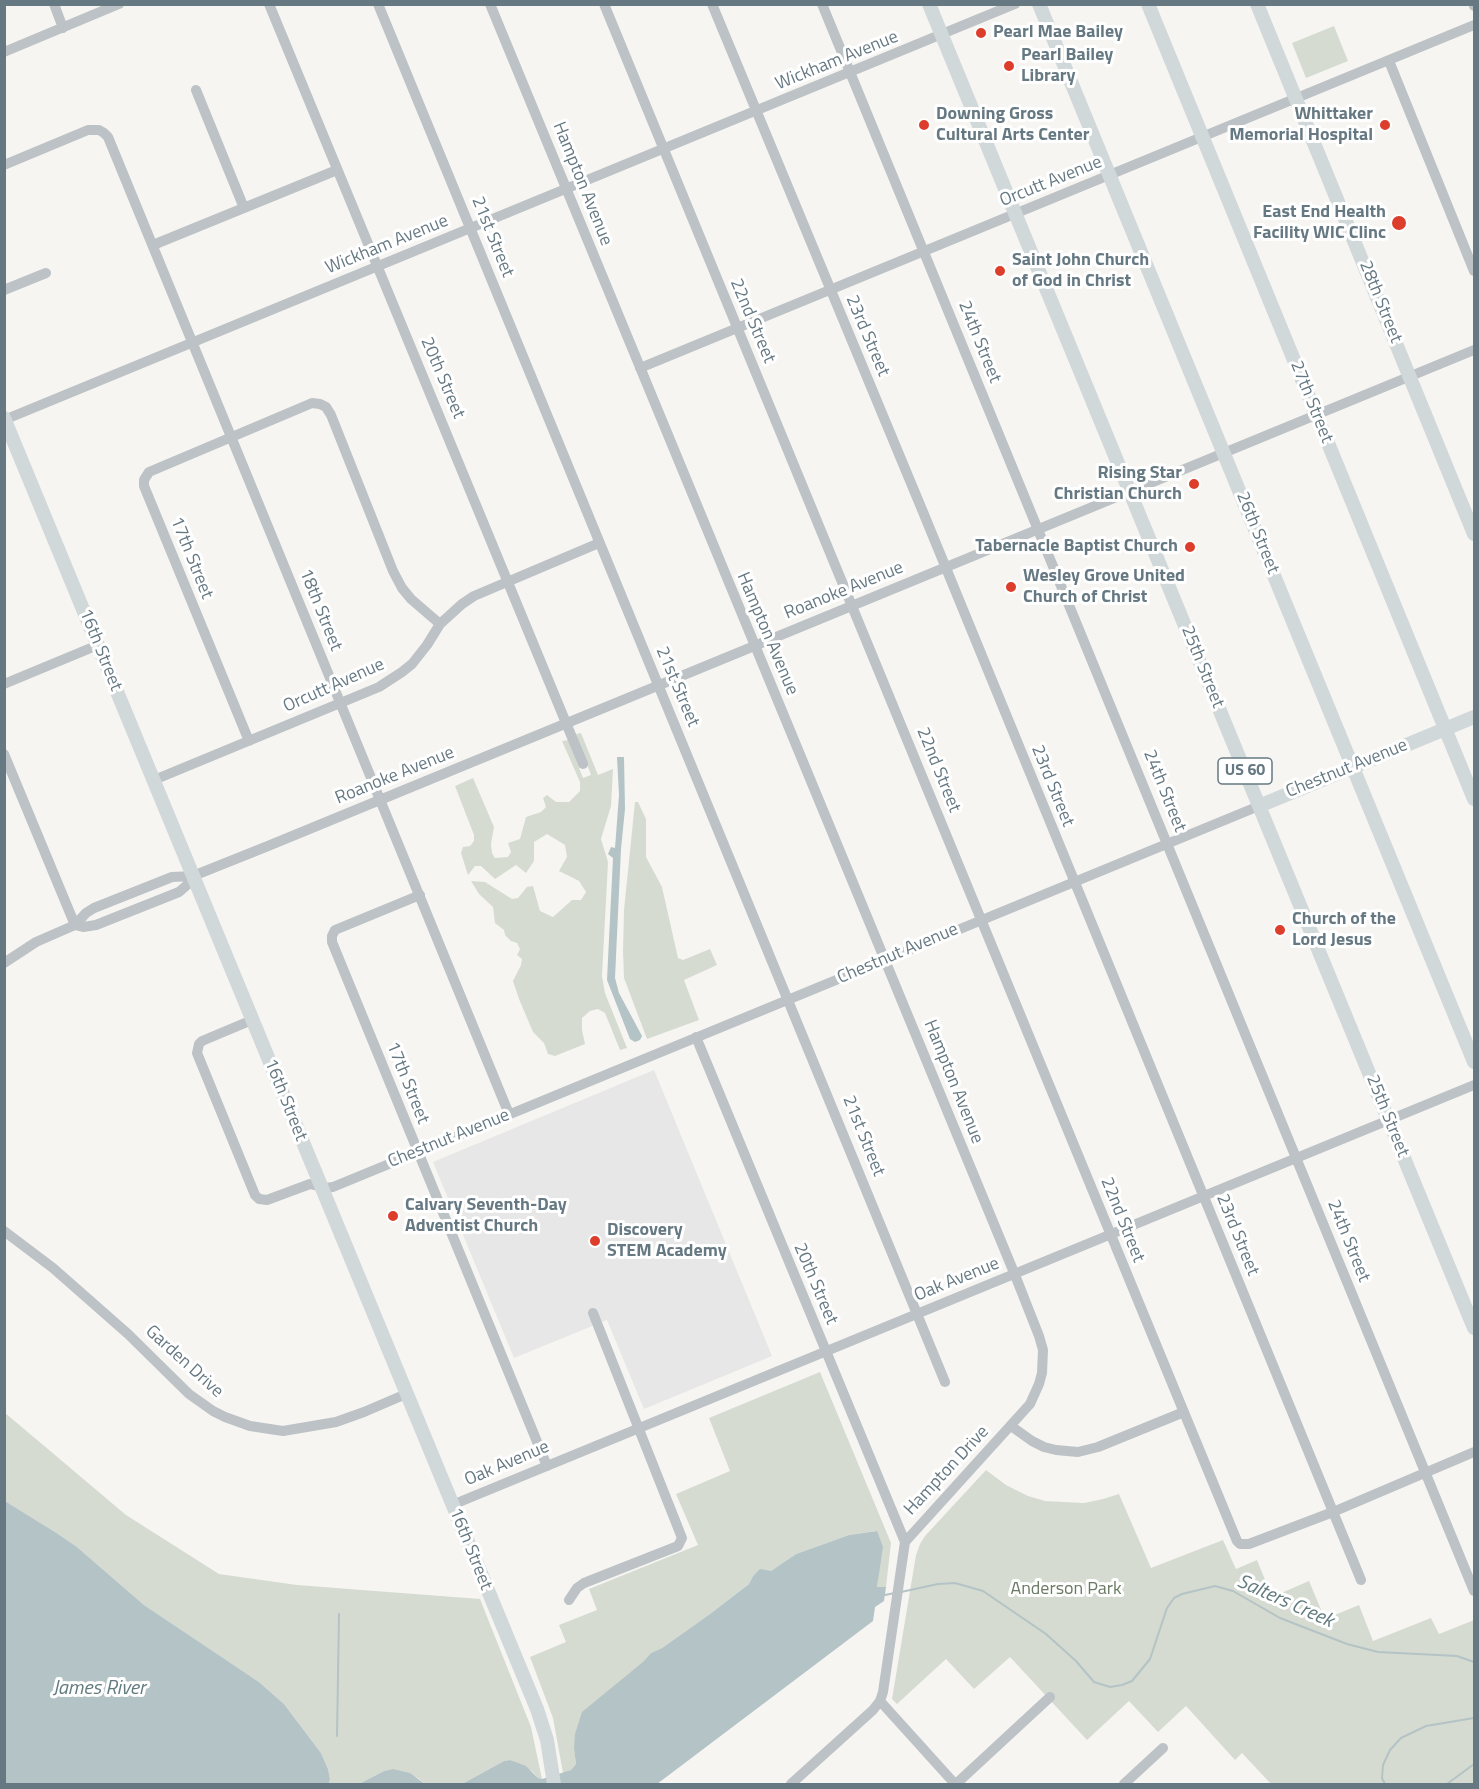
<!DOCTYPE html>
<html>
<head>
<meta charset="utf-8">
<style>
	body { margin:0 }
	#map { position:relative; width:1479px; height:1789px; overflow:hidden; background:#f6f5f2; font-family:"Titillium Web",sans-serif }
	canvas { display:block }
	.frame { position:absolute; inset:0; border:6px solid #667983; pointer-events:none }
</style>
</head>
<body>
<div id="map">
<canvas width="1479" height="1789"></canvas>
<div class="frame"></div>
</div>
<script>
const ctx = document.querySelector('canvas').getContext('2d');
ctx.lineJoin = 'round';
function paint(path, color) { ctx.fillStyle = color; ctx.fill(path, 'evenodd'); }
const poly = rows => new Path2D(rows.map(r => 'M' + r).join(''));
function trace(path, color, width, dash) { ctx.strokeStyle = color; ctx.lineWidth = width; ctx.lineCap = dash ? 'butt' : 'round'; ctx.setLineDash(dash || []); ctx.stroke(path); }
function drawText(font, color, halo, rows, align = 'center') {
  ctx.font = font + ' "Titillium Web",sans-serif'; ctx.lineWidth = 6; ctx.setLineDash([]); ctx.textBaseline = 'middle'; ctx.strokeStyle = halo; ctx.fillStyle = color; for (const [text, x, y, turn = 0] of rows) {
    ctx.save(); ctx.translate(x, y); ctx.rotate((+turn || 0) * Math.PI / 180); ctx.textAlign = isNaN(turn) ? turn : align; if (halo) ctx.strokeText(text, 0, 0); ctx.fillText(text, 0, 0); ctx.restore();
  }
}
paint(poly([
	[654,1070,772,1356,644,1409,607,1320,514,1358,433,1162]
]), '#e6e7e6');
paint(poly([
	[1334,26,1348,61,1306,78,1292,43],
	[581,733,598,775,613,769,611,806,601,839,608,862,602,976,605,993,627,1048,620,1050,605,1013,598,1009,590,1011,582,1018,582,1030,585,1044,555,1056,548,1054,544,1043,533,1032,519,999,513,981,521,965,522,959,517,955,520,949,517,943,511,941,505,935,504,930,495,923,493,907,479,894,471,881,485,882,512,899,518,898,527,887,533,886,540,911,553,917,572,900,581,900,586,892,579,881,559,871,567,857,565,845,547,834,534,842,534,861,526,873,516,865,495,879,481,866,475,866,468,875,461,853,463,847,470,846,474,841,474,835,455,786,473,778,494,827,491,844,492,853,495,858,508,857,511,852,508,843,520,839,526,817,541,812,546,807,543,798,547,795,556,802,569,802,580,791,580,782,562,741,568,740,583,778,591,775,576,734],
	[635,802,638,802,646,819,646,857,662,887,678,958,683,960,710,949,717,965,684,980,699,1020,647,1039,624,978,623,951,624,910],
	[820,1372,891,1543,886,1587,877,1587,879,1568,876,1531,849,1535,796,1554,771,1571,753,1576,749,1584,710,1614,662,1648,651,1653,574,1749,576,1764,571,1770,563,1773,553,1718,530,1657,566,1642,559,1625,597,1610,589,1589,698,1545,676,1494,730,1471,709,1418],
	[4,1412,126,1515,219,1574,297,1585,480,1599,531,1727,542,1779,538,1778,532,1771,510,1760,504,1761,462,1784,425,1784,418,1778,393,1769,384,1771,359,1784,329,1784,330,1779,328,1769,321,1753,284,1704,259,1682,144,1605,77,1547,55,1532,5,1501],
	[986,1470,1006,1485,1028,1496,1045,1501,1084,1503,1103,1499,1119,1494,1151,1568,1223,1540,1236,1569,1257,1560,1272,1597,1309,1581,1325,1619,1359,1605,1373,1641,1431,1618,1439,1634,1474,1620,1474,1784,1271,1784,1242,1753,1235,1760,1186,1706,1158,1732,1129,1701,1087,1740,1010,1657,974,1689,946,1659,897,1704,892,1699,916,1555,920,1544,925,1536]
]), '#d6dbd2');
paint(poly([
	[617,757,624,757,625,809,621,849,615,978,619,993,642,1036,640,1040,635,1042,630,1039,607,980,613,858,608,854,611,847,615,848,619,795],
	[5,1501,55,1532,77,1547,144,1605,259,1682,284,1704,321,1753,328,1769,330,1779,329,1784,5,1784],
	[877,1531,883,1547,877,1587,886,1587,884,1601,875,1607,873,1621,657,1784,462,1784,504,1761,510,1760,526,1766,538,1778,542,1779,571,1770,576,1764,574,1749,575,1734,582,1712,643,1662,651,1653,662,1648,710,1614,749,1584,753,1576,760,1569,771,1571,796,1554,849,1535],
	[393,1769,410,1773,425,1784,359,1784,384,1771]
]), '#b4c3c5');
trace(poly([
	[901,1592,938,1584,955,1583,983,1591,1046,1634,1076,1661,1094,1682,1110,1687,1122,1685,1132,1681,1150,1659,1167,1608,1174,1598,1182,1594,1215,1586,1233,1591,1280,1618,1347,1644,1378,1652,1457,1656,1474,1662],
	[885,1595,895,1593],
	[337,1736,339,1614],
	[1385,1784,1382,1778,1383,1765,1390,1750,1401,1738,1426,1726,1474,1718],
	[1447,1784,1474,1764]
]), '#b4c3c5', 2);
trace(poly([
	[54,4,63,28],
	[269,4,583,764],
	[378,4,945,1382],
	[490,4,1015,1275,1039,1336,1043,1350,1042,1373,1039,1384,1030,1404,905,1542,883,1692,880,1701,873,1710,791,1784],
	[604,4,1237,1541,1240,1544,1249,1544,1333,1512,1474,1452],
	[712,4,923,512,1361,1580],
	[822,4,1474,1591],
	[1474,4,1474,6],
	[4,52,119,4],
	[1389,61,1474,271],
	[196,90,244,208],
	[4,165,88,130,99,130,104,133,108,137,509,1114],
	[153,245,337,170],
	[4,290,46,273],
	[640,368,1474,25],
	[4,420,1015,4],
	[4,684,98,645],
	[249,741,144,486,144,480,149,472,305,406,312,403,320,404,326,407,331,415,393,571,402,588,411,599,440,624],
	[4,754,75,925],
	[154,780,379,687,402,672,412,664,427,645,440,624,462,604,474,596,599,543],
	[420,895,335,930,332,936,332,942,547,1466],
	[75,925,83,927,96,925,179,892,187,885,193,876],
	[4,963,36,942,75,925,86,913,94,908,172,877,193,876,268,846,1474,350],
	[252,1020,202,1041,199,1044,197,1053,255,1195,259,1199,267,1200,310,1184,326,1188,333,1187,1259,806],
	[696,1037,905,1542],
	[4,1231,53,1268,128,1334,189,1394,213,1411,225,1417,250,1426,283,1431,336,1422,364,1412,406,1394],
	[1011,1426,1032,1441,1044,1447,1056,1450,1078,1452,1098,1447,1184,1412],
	[452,1505,1474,1085],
	[569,1600,577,1588,584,1583,678,1546,682,1538,593,1313],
	[880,1701,955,1784],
	[956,1784,1050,1697],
	[1124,1784,1163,1748]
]), '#bcc2c5', 10);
trace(poly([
	[929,4,1474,1328],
	[1039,4,1474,1062],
	[1148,4,1474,799],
	[1257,4,1474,534],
	[4,418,537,1709,547,1740,554,1784],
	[1259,806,1474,717]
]), '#d1d8da', 14);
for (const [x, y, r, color] of [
	[981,33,6,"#dd3e2b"],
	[1009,66,6,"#dd3e2b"],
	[924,125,6,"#dd3e2b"],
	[1385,125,6,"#dd3e2b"],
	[1399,223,8,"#dd3e2b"],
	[1000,271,6,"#dd3e2b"],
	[1194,484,6,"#dd3e2b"],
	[1190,547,6,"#dd3e2b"],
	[1011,587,6,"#dd3e2b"],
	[1280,930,6,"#dd3e2b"],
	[393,1216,6,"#dd3e2b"],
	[595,1241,6,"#dd3e2b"]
]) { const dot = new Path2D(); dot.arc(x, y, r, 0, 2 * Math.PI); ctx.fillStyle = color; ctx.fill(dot); trace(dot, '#fff', 2); }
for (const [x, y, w] of [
	[1245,771,54]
]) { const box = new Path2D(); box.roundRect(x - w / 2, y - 13, w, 26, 4.5); ctx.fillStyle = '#fff'; ctx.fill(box); trace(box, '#667983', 1.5); }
drawText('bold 16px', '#667983', null, [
	["US 60",1245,771]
]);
drawText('bold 18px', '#667983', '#fff', [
	["Pearl Mae Bailey",993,33],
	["Pearl Bailey",1021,56],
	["Library",1021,77],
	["Downing Gross",936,115],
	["Cultural Arts Center",936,136],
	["Whittaker",1373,115,"right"],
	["Memorial Hospital",1373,136,"right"],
	["East End Health",1386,213,"right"],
	["Facility WIC Clinc",1386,234,"right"],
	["Saint John Church",1012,261],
	["of God in Christ",1012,282],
	["Rising Star",1182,474,"right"],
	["Christian Church",1182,495,"right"],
	["Tabernacle Baptist Church",1178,547,"right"],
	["Wesley Grove United",1023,577],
	["Church of Christ",1023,598],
	["Church of the",1292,920],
	["Lord Jesus",1292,941],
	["Calvary Seventh-Day",405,1206],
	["Adventist Church",405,1227],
	["Discovery",607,1231],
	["STEM Academy",607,1252]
], 'left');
drawText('18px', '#667983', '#fff', [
	["Wickham Avenue",837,61,-22],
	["Orcutt Avenue",1051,182,-22],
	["Hampton Avenue",582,184,68],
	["21st Street",492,237,68],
	["Wickham Avenue",387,245,-22],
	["28th Street",1380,302,68],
	["22nd Street",752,321,67],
	["23rd Street",867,336,67],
	["24th Street",979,342,68],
	["20th Street",442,378,67],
	["27th Street",1311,402,68],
	["26th Street",1257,533,68],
	["17th Street",191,558,68],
	["Roanoke Avenue",844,591,-22],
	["18th Street",320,610,68],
	["Hampton Avenue",767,634,67],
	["16th Street",100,650,68],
	["25th Street",1202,667,68],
	["Orcutt Avenue",334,686,-24],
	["21st Street",677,687,67],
	["Chestnut Avenue",1347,769,-22],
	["22nd Street",938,770,68],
	["Roanoke Avenue",395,776,-22],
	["23rd Street",1052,786,68],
	["24th Street",1164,791,68],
	["Chestnut Avenue",898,954,-23],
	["Hampton Avenue",953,1082,68],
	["17th Street",407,1083,68],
	["16th Street",285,1100,68],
	["25th Street",1387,1116,68],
	["21st Street",863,1136,68],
	["Chestnut Avenue",449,1139,-22],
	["22nd Street",1122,1220,68],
	["23rd Street",1237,1235,68],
	["24th Street",1348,1241,68],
	["Oak Avenue",957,1280,-22],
	["20th Street",815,1284,67],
	["Garden Drive",184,1362,42],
	["Oak Avenue",507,1464,-23],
	["Hampton Drive",947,1471,-47],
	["16th Street",470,1549,68]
]);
drawText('18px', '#6b7a64', '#fff', [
	["Anderson Park",1066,1590]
]);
drawText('italic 20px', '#627b7f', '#fff', [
	["Salters Creek",1285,1602,24],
	["James River",99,1689]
]);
</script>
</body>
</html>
